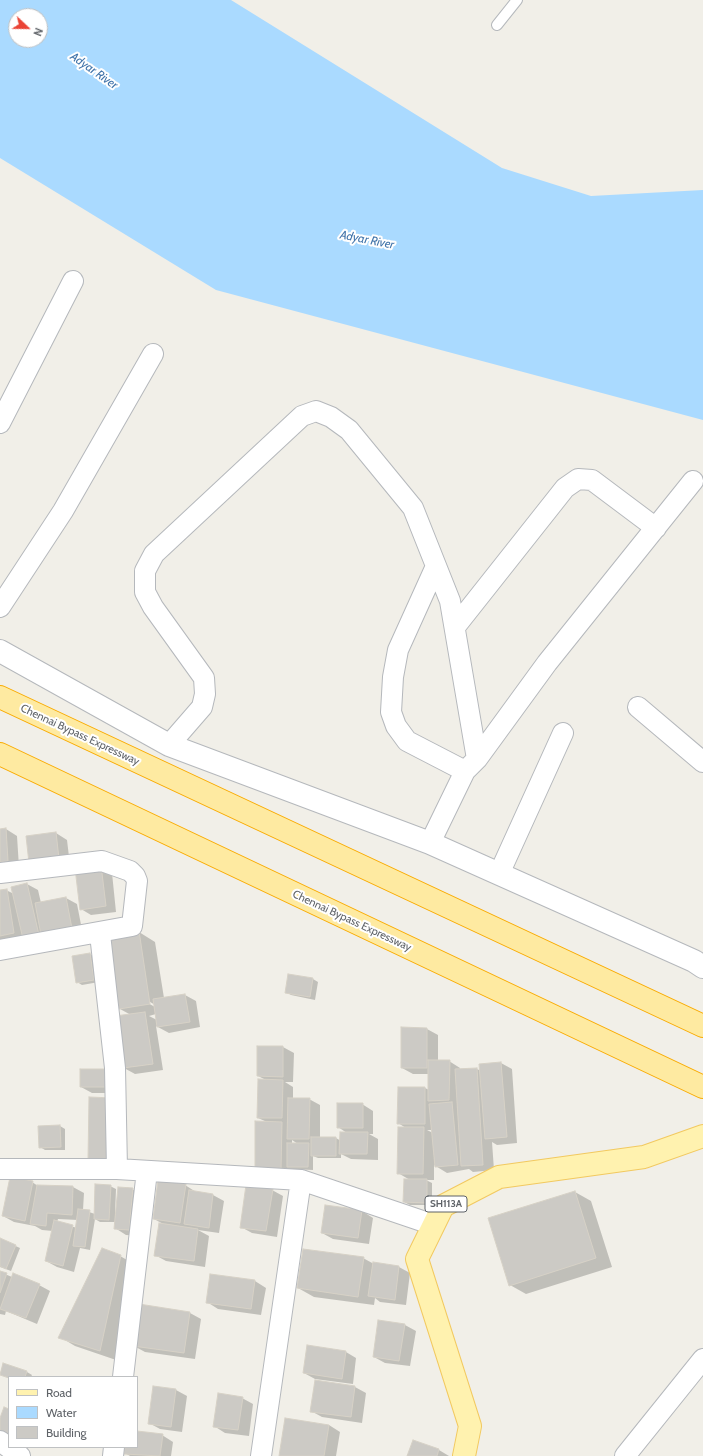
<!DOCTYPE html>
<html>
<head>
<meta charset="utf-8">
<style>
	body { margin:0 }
	#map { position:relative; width:703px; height:1456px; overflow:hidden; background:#f1efe8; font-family:Cabin,sans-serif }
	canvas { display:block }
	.legend { position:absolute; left:8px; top:1376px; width:130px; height:72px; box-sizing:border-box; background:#fff; border:1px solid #bfc1c3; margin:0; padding:5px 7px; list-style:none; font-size:12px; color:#5f6368 }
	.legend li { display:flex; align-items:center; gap:8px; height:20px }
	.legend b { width:20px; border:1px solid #bfc1c3 }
	.north { position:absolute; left:8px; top:8px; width:40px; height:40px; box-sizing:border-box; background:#fff; border:1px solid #bfc1c3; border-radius:50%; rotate:112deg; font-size:11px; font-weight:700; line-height:16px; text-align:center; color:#5f6368 }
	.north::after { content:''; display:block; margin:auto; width:14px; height:18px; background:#ea4335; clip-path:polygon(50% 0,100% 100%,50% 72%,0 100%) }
</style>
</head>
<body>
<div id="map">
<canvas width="703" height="1456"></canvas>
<ul class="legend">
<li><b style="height:5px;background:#fff2af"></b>Road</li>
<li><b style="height:11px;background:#aadaff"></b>Water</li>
<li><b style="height:11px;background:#cccac5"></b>Building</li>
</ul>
<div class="north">N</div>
</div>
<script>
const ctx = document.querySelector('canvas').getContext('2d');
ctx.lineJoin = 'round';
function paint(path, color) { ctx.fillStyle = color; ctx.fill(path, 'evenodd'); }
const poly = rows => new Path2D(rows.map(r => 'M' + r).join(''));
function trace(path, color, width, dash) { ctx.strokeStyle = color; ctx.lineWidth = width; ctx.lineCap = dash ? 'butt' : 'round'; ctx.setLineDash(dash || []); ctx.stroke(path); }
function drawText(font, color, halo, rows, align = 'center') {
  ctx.font = font + ' Cabin,sans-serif'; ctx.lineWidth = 4; ctx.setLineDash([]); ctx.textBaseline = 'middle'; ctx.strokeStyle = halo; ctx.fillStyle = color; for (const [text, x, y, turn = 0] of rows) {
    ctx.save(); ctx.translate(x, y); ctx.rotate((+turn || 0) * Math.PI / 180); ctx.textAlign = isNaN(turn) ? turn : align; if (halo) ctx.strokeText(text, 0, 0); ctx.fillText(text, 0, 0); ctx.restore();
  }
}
paint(poly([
	[0,0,231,0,502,168,591,196,703,190,703,420,216,290,0,158],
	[16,16,40,16,40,40,16,40]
]), '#aadaff');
paint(poly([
	[6,829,17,836,19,867,0,869,0,830],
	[56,833,67,840,70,865,27,837],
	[101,866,112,873,116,912,91,915,81,909],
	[27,884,38,890,41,903,66,898,77,904,84,940,0,942,0,891,6,890,14,894,12,888],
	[139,932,155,942,164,998,185,995,196,1001,200,1027,169,1033,156,1026,163,1070,135,1074,124,1068,131,1015,120,1009],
	[147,1000,155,1005,155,1007,146,1002],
	[156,1014,157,1020,149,1016],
	[90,954,95,957,99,982,82,985,77,982],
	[289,975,313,979,318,982,315,1000,291,995,286,992],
	[402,1028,427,1029,438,1035,438,1061,449,1061,460,1068,460,1070,477,1069,481,1071,501,1063,512,1069,517,1143,497,1145,492,1142,494,1170,473,1172,469,1169,447,1173,434,1165,434,1180,426,1180,432,1183,432,1205,410,1205,404,1202,410,1180,398,1173,406,1128,398,1123,399,1088,425,1088,429,1090,429,1074,413,1074,402,1068],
	[427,1130,432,1130,433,1133],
	[283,1047,294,1053,293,1082,285,1082,293,1087,293,1099,309,1099,320,1105,320,1138,336,1138,341,1141,347,1133,338,1127,362,1104,373,1111,373,1134,369,1134,378,1139,378,1160,351,1159,341,1154,341,1158,318,1158,313,1156,313,1170,292,1169,292,1175,267,1174,267,1122,258,1118,266,1080,258,1076],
	[292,1140,298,1144,292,1144],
	[81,1070,123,1093,92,1093,81,1087],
	[60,1126,65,1129,65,1150,45,1150,40,1147],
	[32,1182,38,1186,73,1187,84,1193,83,1210,95,1214,110,1186,116,1189,115,1215,116,1215,132,1189,143,1195,140,1236,126,1235,115,1228,116,1222,100,1222,95,1219,90,1250,80,1248,74,1272,57,1267,46,1261,53,1231,42,1230,35,1226,14,1222,3,1216],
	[58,1219,78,1220,77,1228,57,1222],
	[185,1185,196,1192,213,1195,224,1201,219,1233,198,1230,209,1236,205,1267,166,1261,155,1255,165,1225,154,1219],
	[272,1190,283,1196,277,1237,252,1233,241,1227],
	[575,1192,591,1201,612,1267,526,1294,510,1285,489,1219],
	[326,1206,362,1211,373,1218,369,1244,333,1239,322,1233],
	[0,1239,20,1248,11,1271,0,1267],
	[120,1256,136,1265,116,1360,75,1346,60,1337],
	[363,1258,374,1264,399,1267,410,1273,406,1305,380,1302,375,1298,374,1305,314,1297,298,1288],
	[0,1272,12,1277,39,1285,50,1291,37,1324,6,1311,5,1315,0,1314],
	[255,1281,266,1288,261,1315,218,1309,207,1302],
	[140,1305,190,1313,201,1319,195,1359,145,1352,134,1346],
	[405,1325,416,1331,410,1366,385,1363,374,1357],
	[346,1352,356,1358,353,1384,315,1379,304,1373],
	[3,1364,27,1372,32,1375,31,1377,5,1376,0,1374],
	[315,1381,355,1387,366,1393,362,1423,322,1417,311,1411],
	[154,1387,176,1390,187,1396,182,1432,160,1429,149,1423],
	[242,1398,253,1404,249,1436,225,1433,214,1426],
	[329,1425,340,1432,336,1456,280,1456],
	[137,1432,162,1435,173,1442,171,1456,130,1456,125,1453,126,1447,137,1447],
	[414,1442,439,1450,449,1456,408,1456]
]), '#0003');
const building = poly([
	[6,828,8,861,0,862,0,829,6,828],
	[56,832,59,859,29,863,26,836,56,832],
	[101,865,106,906,80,910,75,868,101,865],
	[27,883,39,935,23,939,11,887,27,883],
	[7,889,14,933,0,936,0,890,7,889],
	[66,897,73,934,42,940,35,903,66,897],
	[139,931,150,1004,119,1009,107,937,139,931],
	[90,953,94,980,76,983,72,956,90,953],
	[288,974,313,978,310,997,285,993,288,974],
	[185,994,190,1022,157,1027,153,999,185,994],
	[145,1012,153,1064,123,1068,115,1016,145,1012],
	[401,1027,427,1028,427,1068,401,1068,401,1027],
	[257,1046,283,1046,283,1077,257,1076,257,1046],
	[428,1060,450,1060,449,1100,428,1101,428,1060],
	[501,1062,507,1137,485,1139,479,1064,501,1062],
	[477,1068,483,1165,461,1166,455,1069,477,1068],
	[80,1069,113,1069,113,1087,80,1087,80,1069],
	[258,1079,283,1080,282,1118,257,1118,258,1079],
	[398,1087,425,1087,425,1124,397,1124,398,1087],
	[89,1097,113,1098,112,1161,88,1161,89,1097],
	[288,1098,310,1098,309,1139,287,1139,288,1098],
	[452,1102,458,1165,435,1167,429,1104,452,1102],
	[337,1103,363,1103,363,1128,337,1128,337,1103],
	[255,1121,282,1122,281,1169,255,1168,255,1121],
	[60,1125,61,1147,39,1148,38,1126,60,1125],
	[398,1127,424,1127,423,1174,397,1174,398,1127],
	[340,1132,368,1132,367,1154,339,1154,340,1132],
	[311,1137,336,1137,336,1156,311,1156,311,1137],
	[287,1143,309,1143,308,1167,287,1167,287,1143],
	[10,1177,33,1181,25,1221,2,1216,10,1177],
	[404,1179,427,1179,427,1203,403,1202,404,1179],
	[158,1180,186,1184,180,1223,153,1219,158,1180],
	[95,1184,111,1185,109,1220,94,1219,95,1184],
	[37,1185,73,1186,72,1215,47,1213,46,1226,30,1224,37,1185],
	[246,1185,273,1189,266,1231,240,1228,246,1185],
	[118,1187,133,1188,129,1230,114,1229,118,1187],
	[189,1190,213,1194,209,1228,184,1224,189,1190],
	[575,1191,596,1258,509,1286,488,1218,575,1191],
	[325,1205,362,1210,358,1238,321,1233,325,1205],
	[78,1209,90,1210,85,1247,73,1246,78,1209],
	[54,1220,73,1225,63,1266,45,1261,54,1220],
	[159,1223,198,1229,194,1261,154,1256,159,1223],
	[0,1238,16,1245,6,1269,0,1266,0,1238],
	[102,1248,121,1255,100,1351,58,1338,102,1248],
	[303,1249,364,1257,358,1297,297,1288,303,1249],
	[373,1262,399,1266,395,1300,368,1296,373,1262],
	[0,1271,7,1273,0,1293,0,1271],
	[13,1273,40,1284,26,1318,0,1309,13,1273],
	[210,1274,255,1280,251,1309,206,1303,210,1274],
	[139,1304,190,1312,184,1353,133,1346,139,1304],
	[378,1320,405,1324,399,1361,373,1357,378,1320],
	[307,1345,346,1351,342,1379,303,1373,307,1345],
	[3,1363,27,1371,25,1377,9,1378,0,1375,3,1363],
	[315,1380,355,1386,351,1417,310,1412,315,1380],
	[153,1386,176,1389,171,1427,148,1424,153,1386],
	[218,1393,243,1397,238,1430,213,1427,218,1393],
	[4,1407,9,1409,9,1436,0,1432,0,1418,4,1407],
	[285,1418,329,1425,324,1456,279,1456,285,1418],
	[137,1431,163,1434,160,1456,124,1454,125,1447,137,1447,137,1431],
	[413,1440,439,1449,437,1456,407,1456,413,1440]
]);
paint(building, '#cccac5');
trace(building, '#d6d1c6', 1);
const service = poly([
	[497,25,517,0]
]);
const minor = poly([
	[0,423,73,281],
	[436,566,398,650,393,677,391,712,396,726,407,741,465,771],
	[0,607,63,511,153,354],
	[455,627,565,488,578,479,592,480,656,528],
	[638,707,703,762],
	[169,745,202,707,205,694,204,678,153,607,145,592,145,571,154,554,302,416,316,411,331,417,349,430,413,508,450,601,477,759],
	[430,843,465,771,477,759,547,663,693,481],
	[0,873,102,861,130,871,135,876,137,881,132,926,0,950],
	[499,874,563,733],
	[100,934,115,1068,117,1169],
	[0,1169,117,1169,301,1180,434,1225],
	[123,1377,147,1171],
	[0,1441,20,1456],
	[113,1456,114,1447],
	[261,1456,301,1180],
	[625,1456,703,1359]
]);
const tertiary = poly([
	[0,651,169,745,430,843,694,961,703,967]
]);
const primary = poly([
	[464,1456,470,1426,417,1259,443,1206,499,1177,644,1157,703,1136]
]);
const trunk = poly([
	[0,697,703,1026],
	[0,754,703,1087]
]);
trace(service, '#b5b8bc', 12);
trace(minor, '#b5b8bc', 22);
trace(tertiary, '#b5b8bc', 24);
trace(primary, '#f2c960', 24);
trace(trunk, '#f9ab00', 24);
trace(service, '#fff', 10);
trace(minor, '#fff', 20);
trace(tertiary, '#fff', 22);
trace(primary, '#fff2af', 22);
trace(trunk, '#feeaa1', 22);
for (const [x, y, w] of [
	[446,1204,42]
]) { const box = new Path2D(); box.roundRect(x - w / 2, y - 8, w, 16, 3); ctx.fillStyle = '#fff'; ctx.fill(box); trace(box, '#5f6368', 1); }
drawText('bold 10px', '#5f6368', null, [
	["SH113A",446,1204]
]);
drawText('11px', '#5f6368', '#fff', [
	["Chennai Bypass Expressway",80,735,25],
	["Chennai Bypass Expressway",352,921,25]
]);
drawText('italic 12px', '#4174aa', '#fff', [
	["Adyar River",94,71,35],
	["Adyar River",367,240,11]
]);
</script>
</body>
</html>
